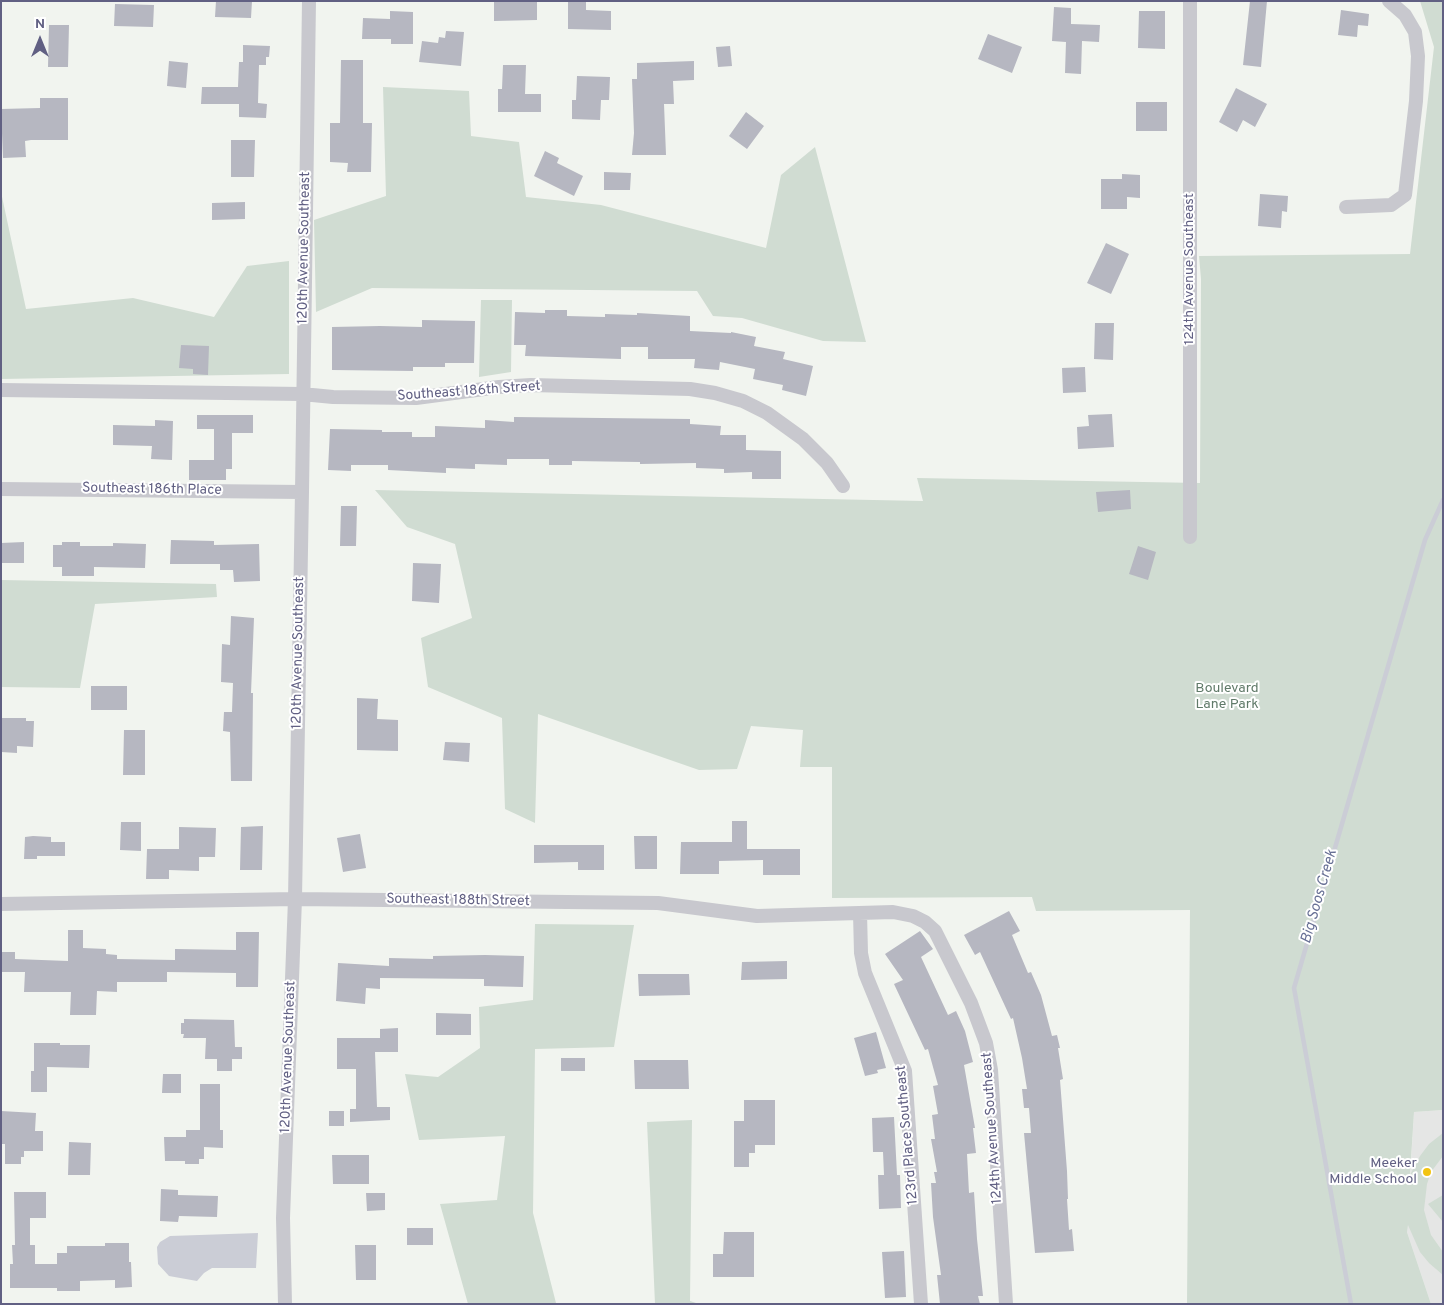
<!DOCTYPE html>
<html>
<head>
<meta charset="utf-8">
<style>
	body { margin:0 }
	#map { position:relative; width:1444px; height:1305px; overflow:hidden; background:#f1f4ef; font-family:Overpass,sans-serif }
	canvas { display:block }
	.frame { position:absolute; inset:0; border:2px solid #616083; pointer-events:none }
	.north { position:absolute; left:15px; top:15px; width:50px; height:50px; -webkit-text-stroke:4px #fff; paint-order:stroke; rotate:0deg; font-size:14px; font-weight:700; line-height:20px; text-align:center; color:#616083 }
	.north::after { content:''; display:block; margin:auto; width:18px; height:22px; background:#616083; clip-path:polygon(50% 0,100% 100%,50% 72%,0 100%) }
</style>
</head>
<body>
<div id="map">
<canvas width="1444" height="1305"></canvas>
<div class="frame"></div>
<div class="north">N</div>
</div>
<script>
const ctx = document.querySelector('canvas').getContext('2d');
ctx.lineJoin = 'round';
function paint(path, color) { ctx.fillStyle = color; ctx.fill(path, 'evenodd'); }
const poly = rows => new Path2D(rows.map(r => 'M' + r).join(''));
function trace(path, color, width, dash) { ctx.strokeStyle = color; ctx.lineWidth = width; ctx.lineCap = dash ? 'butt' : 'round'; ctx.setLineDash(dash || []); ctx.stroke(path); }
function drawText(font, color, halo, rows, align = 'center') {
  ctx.font = font + ' Overpass,sans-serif'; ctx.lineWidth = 4; ctx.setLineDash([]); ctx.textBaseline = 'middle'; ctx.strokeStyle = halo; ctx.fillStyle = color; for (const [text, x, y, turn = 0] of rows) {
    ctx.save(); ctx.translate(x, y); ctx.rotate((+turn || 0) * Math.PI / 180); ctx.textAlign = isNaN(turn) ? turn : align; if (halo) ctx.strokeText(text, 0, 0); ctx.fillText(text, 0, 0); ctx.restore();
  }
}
paint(poly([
	[1443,1110,1443,1304,1431,1304,1407,1232,1414,1112]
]), '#e5e6e5');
paint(poly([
	[1420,1,1443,1,1443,1110,1414,1112,1410,1175,1420,1156,1429,1144,1443,1133,1443,1156,1431,1172,1427,1184,1424,1210,1431,1235,1443,1252,1443,1275,1429,1263,1420,1252,1408,1225,1407,1232,1431,1304,1187,1304,1190,910,1036,911,1032,897,832,898,832,767,800,767,803,730,751,726,737,769,699,770,538,714,535,823,505,809,502,718,428,687,421,638,472,618,455,544,407,527,375,490,923,501,917,478,1200,483,1201,279,1199,256,1410,254,1434,47],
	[383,87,469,91,471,136,519,142,526,197,601,205,766,248,781,175,815,147,866,342,823,341,742,318,713,316,697,291,372,288,316,312,314,220,386,196],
	[1,192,26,309,133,298,214,317,247,266,289,261,289,374,1,379],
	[481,300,512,300,511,372,479,377],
	[1,580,216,584,217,597,95,604,80,688,1,687],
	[535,924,634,925,614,1047,535,1049,533,1213,556,1303,559,1304,468,1304,440,1204,497,1200,505,1136,419,1140,405,1074,438,1077,480,1048,479,1007,533,1000],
	[692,1120,690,1301,699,1304,655,1304,647,1122],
	[1443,1195,1443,1222,1428,1204]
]), '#d0dcd2');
paint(poly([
	[258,1233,256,1268,212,1268,204,1273,197,1281,169,1276,158,1264,157,1247,160,1242,170,1236]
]), '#cbcdd6');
trace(poly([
	[1351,1304,1294,988,1425,540,1443,500]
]), '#cbcdd6', 4.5);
paint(poly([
	[216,1,252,1,251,18,215,17],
	[494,1,537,1,537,20,494,21],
	[1250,1,1267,1,1261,67,1243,65],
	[568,2,586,2,586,10,611,11,611,30,568,29],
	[115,4,154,5,153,27,114,26],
	[1054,7,1071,8,1071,24,1100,25,1099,42,1082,41,1081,74,1065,73,1066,42,1052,41],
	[1341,10,1369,14,1368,26,1358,25,1357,37,1338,35],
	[390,11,413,12,413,44,391,44,391,39,362,39,363,18,390,19],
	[1139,11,1165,11,1165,49,1138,48],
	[49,25,69,25,68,67,48,67],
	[446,31,464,32,461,66,419,62,422,41,438,43,439,37,445,38],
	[988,34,1022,47,1012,73,978,59],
	[243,45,270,46,269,57,266,57,266,65,259,65,258,103,267,104,266,118,239,117,239,104,201,104,202,87,238,87,239,62,243,62],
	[730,46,732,66,718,67,716,47],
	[341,60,363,60,363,123,372,123,371,172,347,172,348,163,330,162,330,123,340,123],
	[169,61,188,63,186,88,167,86],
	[694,61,694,80,673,81,674,104,664,104,666,155,632,155,634,133,632,79,637,79,637,63],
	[503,65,526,65,525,94,541,94,541,112,498,112,498,89,502,89],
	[577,76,610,77,609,100,601,100,600,120,572,119,572,100,576,100],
	[1236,88,1267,104,1255,127,1243,120,1237,132,1219,122],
	[40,98,68,98,68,140,31,140,25,141,26,157,3,158,1,109,40,108],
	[1136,102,1167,102,1167,131,1136,131],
	[746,112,764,126,747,149,729,136],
	[231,140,255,140,254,177,231,177],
	[545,151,559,158,557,163,583,176,574,196,534,176],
	[604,172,631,173,630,190,604,190],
	[1122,174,1140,175,1140,198,1127,197,1127,209,1101,209,1101,179,1122,179],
	[1260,194,1288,196,1287,212,1282,211,1281,228,1258,226],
	[245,202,245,219,212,220,212,203],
	[1106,243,1129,254,1111,294,1087,283],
	[545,310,567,310,567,316,605,317,605,314,637,315,637,313,690,316,690,331,731,333,731,332,756,337,754,346,785,352,783,359,813,366,806,396,782,390,783,385,753,379,755,369,720,362,719,370,694,368,695,359,648,359,648,347,621,347,621,359,525,356,526,345,514,345,515,312,545,313],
	[422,320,475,321,474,363,445,363,445,367,413,367,413,371,332,370,332,327,380,326,422,327],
	[1095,323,1114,323,1113,360,1094,359],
	[181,345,209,346,208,375,193,374,193,369,179,368],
	[1085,367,1086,392,1063,393,1062,368],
	[1112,414,1114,447,1078,449,1077,427,1089,426,1088,415],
	[197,415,253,415,253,433,232,433,232,469,226,469,226,480,189,480,189,460,214,460,214,429,197,429],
	[514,417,690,419,690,424,721,426,720,435,746,435,746,450,781,451,781,479,752,479,752,472,724,473,724,469,696,468,696,463,640,464,640,462,572,461,572,465,549,465,549,459,507,459,507,465,475,464,475,469,446,468,446,473,388,470,388,465,351,465,351,471,328,470,330,429,382,430,382,432,412,432,412,437,435,437,435,426,485,428,485,420,514,422],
	[155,420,173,421,172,460,151,459,152,446,113,445,113,425,155,426],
	[1130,490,1131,509,1098,512,1096,492],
	[341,506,357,506,356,546,340,546],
	[171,540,214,541,214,545,259,544,260,581,234,582,233,570,220,570,220,564,170,564],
	[24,542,24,563,1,563,1,543],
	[62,542,80,542,80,546,113,546,113,543,146,544,145,568,94,567,94,576,62,576,62,567,53,567,53,545,62,545],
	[1138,546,1156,552,1148,580,1129,574],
	[413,563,441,564,439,603,412,601],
	[231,616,254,618,251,693,253,693,252,781,231,781,230,732,223,731,224,712,232,712,233,683,221,682,222,644,230,645],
	[91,686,127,686,127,710,91,710],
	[357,698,378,699,377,719,398,720,398,751,357,750],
	[1,718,26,718,26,721,34,721,33,747,17,746,17,753,1,752],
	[124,730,145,730,145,775,123,775],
	[445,742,470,743,469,762,443,760],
	[732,821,747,821,747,849,800,849,800,875,763,875,763,860,719,861,719,874,680,874,681,842,732,842],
	[121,822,141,822,141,851,120,850],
	[263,826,262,870,240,870,241,827],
	[179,827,216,828,215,857,199,857,199,871,169,870,169,879,146,879,147,849,179,849],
	[360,834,366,868,343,872,337,838],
	[33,836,51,837,51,842,65,842,65,856,37,856,37,859,24,859,25,837],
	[634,836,657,836,657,869,635,869],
	[534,845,604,845,604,870,578,870,578,862,534,863],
	[1009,911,1020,931,1012,935,1028,973,1031,972,1041,995,1052,1036,1057,1035,1060,1048,1058,1048,1063,1079,1060,1080,1067,1171,1068,1199,1067,1199,1069,1230,1072,1229,1074,1251,1035,1253,1024,1133,1031,1133,1029,1108,1024,1108,1022,1089,1027,1089,1022,1058,1013,1018,1011,1019,980,952,975,955,964,935],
	[68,930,83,930,83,948,106,949,106,954,117,955,117,959,175,960,175,949,236,950,236,932,259,932,258,987,236,987,236,973,167,972,167,982,117,982,117,992,97,991,96,1015,70,1015,71,992,24,992,25,972,1,972,1,952,15,952,15,959,68,961],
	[920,931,933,949,921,957,948,1015,956,1011,965,1031,973,1062,964,1065,975,1128,973,1128,976,1153,967,1154,969,1193,974,1192,977,1239,983,1296,978,1296,980,1304,940,1304,937,1275,941,1275,933,1217,931,1183,936,1183,934,1172,937,1172,931,1139,935,1139,932,1115,938,1114,933,1086,938,1085,928,1049,925,1050,894,984,903,980,885,954],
	[485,955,524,956,523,987,484,986,484,979,380,978,380,989,366,988,365,1004,336,1001,338,963,389,966,389,958,433,959,433,956],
	[787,961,787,979,741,980,742,962],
	[638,974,689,974,690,995,639,996],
	[436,1013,471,1014,471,1035,436,1035],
	[184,1019,234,1020,235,1047,242,1047,242,1059,232,1059,232,1071,217,1071,217,1059,205,1059,206,1038,183,1038,184,1034,181,1034,181,1023,184,1023],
	[398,1028,398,1052,375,1052,377,1107,390,1107,390,1120,350,1122,350,1109,356,1109,356,1069,337,1069,337,1038,380,1038,380,1029],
	[876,1032,886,1068,877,1070,878,1073,865,1076,854,1038],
	[34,1043,60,1043,60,1045,90,1045,89,1068,47,1067,47,1092,31,1092,31,1071,34,1071],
	[561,1058,585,1058,585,1071,561,1071],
	[634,1060,688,1060,689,1089,635,1089],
	[163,1074,181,1074,181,1093,162,1093],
	[200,1084,220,1084,220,1130,223,1130,223,1148,204,1147,204,1159,199,1159,199,1164,185,1164,185,1161,165,1161,164,1137,186,1137,186,1130,200,1130],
	[744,1100,775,1100,775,1145,755,1145,755,1153,749,1153,749,1167,734,1167,734,1121,744,1121],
	[1,1111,36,1113,35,1131,43,1131,43,1151,24,1151,24,1157,21,1157,21,1164,5,1164,5,1144,1,1144],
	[329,1111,344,1111,344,1126,329,1126],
	[894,1117,897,1175,900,1175,901,1208,879,1209,878,1175,884,1175,883,1152,873,1152,872,1118],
	[69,1142,91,1143,90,1175,68,1175],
	[332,1155,369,1155,369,1184,333,1184],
	[161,1189,178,1190,178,1195,218,1196,217,1217,179,1216,178,1222,160,1221],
	[14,1192,46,1192,46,1218,30,1218,30,1245,35,1245,35,1264,57,1264,57,1253,67,1253,67,1246,105,1246,105,1243,129,1243,129,1262,131,1262,132,1287,115,1288,115,1280,80,1281,80,1291,57,1291,57,1288,10,1288,10,1264,13,1264,12,1245,15,1245],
	[366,1193,385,1193,385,1210,367,1211],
	[407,1228,433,1228,433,1245,407,1245],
	[724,1232,754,1232,754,1277,713,1277,713,1254,723,1254],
	[355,1245,376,1245,376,1280,356,1280],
	[904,1251,906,1297,885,1298,882,1252]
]), '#b6b7c1');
trace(poly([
	[1190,1,1190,537],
	[1346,207,1391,205,1405,195,1416,101,1418,56,1415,32,1405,15,1389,1],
	[1,390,302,394,333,397,416,398,499,387,531,385,690,389,715,393,743,401,767,413,803,439,827,463,843,486],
	[1,489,302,492],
	[1,904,295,899,658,903,757,916,893,912,913,916,925,922,935,931,971,1003,986,1043,991,1070,1006,1304],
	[860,913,861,953,865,973,905,1071,921,1304],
	[285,1304,283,1218,295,899,302,492,309,1]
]), '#c8c8ce', 14);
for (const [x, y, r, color] of [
	[1427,1172,5,"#f2c412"]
]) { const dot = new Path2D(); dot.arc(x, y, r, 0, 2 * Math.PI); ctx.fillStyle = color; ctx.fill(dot); trace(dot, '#fff', 2); }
drawText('14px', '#616083', '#fff', [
	["120th Avenue Southeast",305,248,-89],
	["124th Avenue Southeast",1190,269,-90],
	["Southeast 186th Street",469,392,-4],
	["Southeast 186th Place",152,490,1],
	["120th Avenue Southeast",299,653,-89],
	["Southeast 188th Street",458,901,1],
	["120th Avenue Southeast",289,1057,-88],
	["124th Avenue Southeast",993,1128,-94],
	["123rd Place Southeast",908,1135,-95]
]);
drawText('14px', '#607a69', '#fff', [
	["Boulevard",1227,689],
	["Lane Park",1227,705]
]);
drawText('14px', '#616083', '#fff', [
	["Meeker",1417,1164],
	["Middle School",1417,1180]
], 'right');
drawText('italic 15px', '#697196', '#fff', [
	["Big Soos Creek",1320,897,-74]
]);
</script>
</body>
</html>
